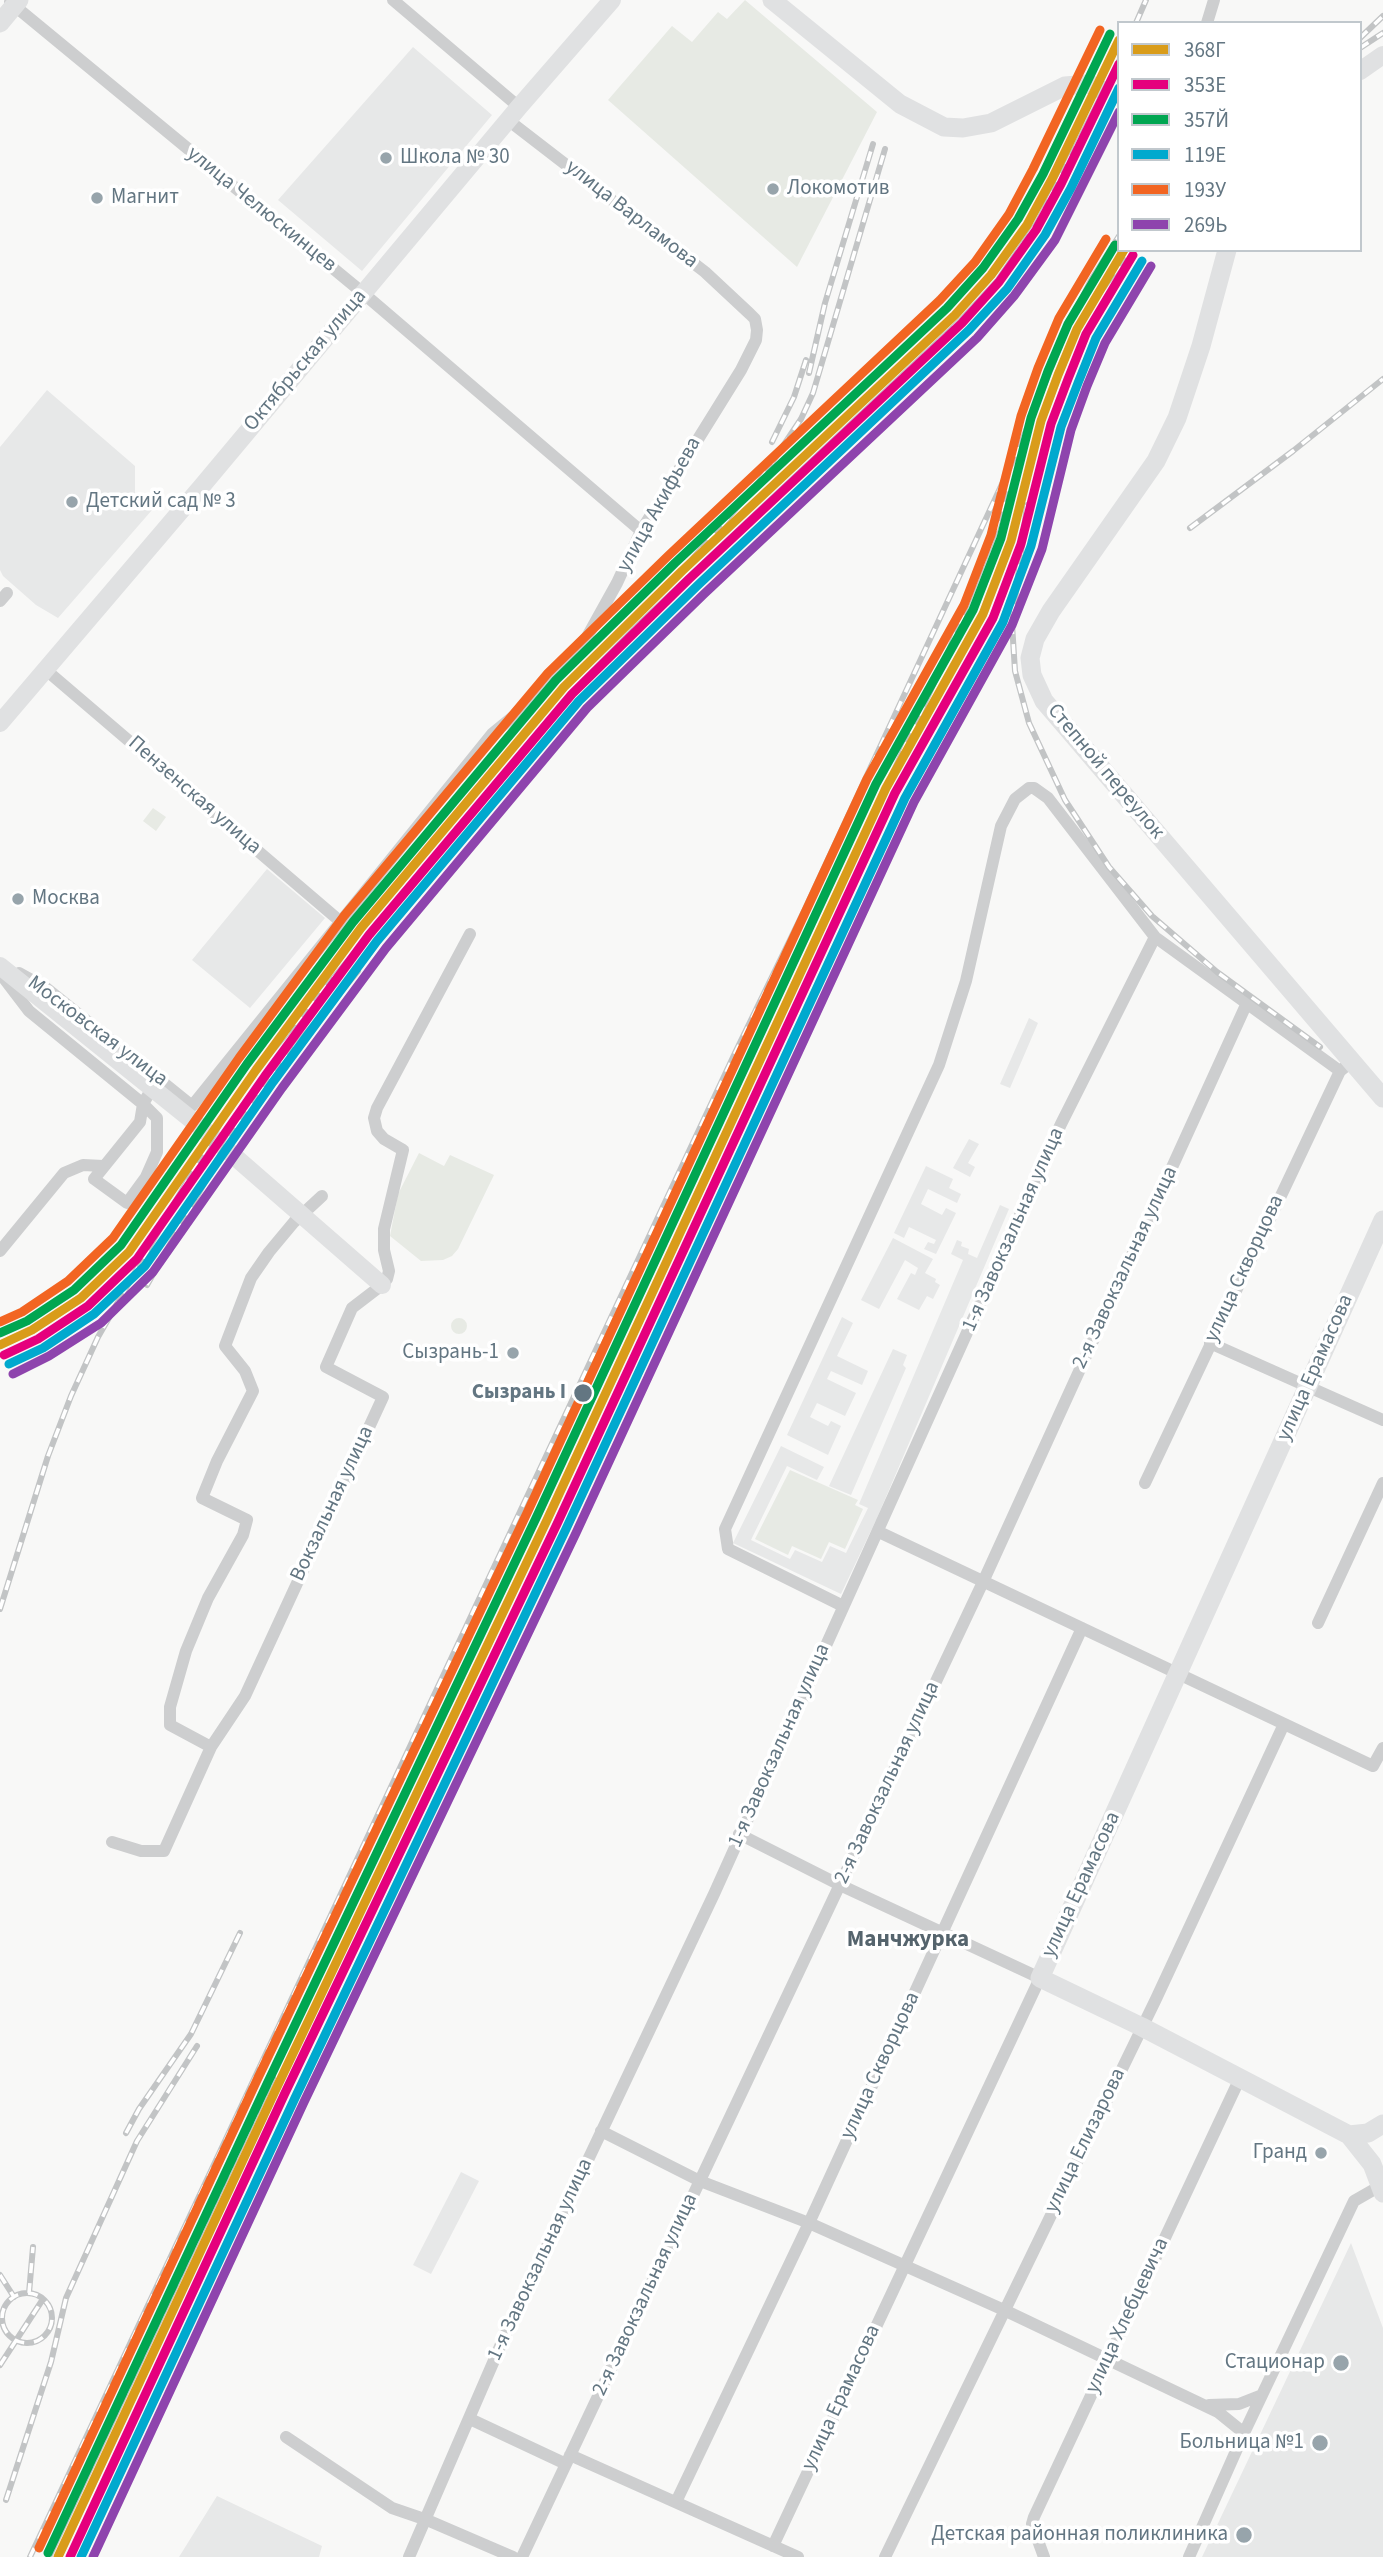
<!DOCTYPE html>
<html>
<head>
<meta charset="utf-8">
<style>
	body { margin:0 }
	#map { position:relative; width:1383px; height:2557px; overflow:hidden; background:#f8f8f7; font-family:"Source Sans 3",sans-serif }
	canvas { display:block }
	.legend { position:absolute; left:1117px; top:21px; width:245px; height:231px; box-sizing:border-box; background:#fff; border:2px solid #c1c8cd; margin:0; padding:9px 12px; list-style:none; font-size:21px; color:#637682 }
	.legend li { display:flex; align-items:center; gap:14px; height:35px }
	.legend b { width:35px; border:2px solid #c1c8cd }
</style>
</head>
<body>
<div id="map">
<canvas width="1383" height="2557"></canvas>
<ul class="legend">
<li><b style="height:9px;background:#d99c1a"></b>368Г</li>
<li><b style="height:9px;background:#e5007d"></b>353Е</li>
<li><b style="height:9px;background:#00a651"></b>357Й</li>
<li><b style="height:9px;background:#00a9ce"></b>119Е</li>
<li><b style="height:9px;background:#f26522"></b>193У</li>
<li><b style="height:9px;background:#8e44ad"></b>269Ь</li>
</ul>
</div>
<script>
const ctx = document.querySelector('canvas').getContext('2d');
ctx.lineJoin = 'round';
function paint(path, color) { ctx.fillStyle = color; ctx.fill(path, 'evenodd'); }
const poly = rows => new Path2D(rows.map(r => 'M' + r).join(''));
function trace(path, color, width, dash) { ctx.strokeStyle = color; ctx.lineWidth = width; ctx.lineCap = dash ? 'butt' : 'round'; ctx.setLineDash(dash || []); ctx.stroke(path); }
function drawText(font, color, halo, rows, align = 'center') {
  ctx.font = font + ' "Source Sans 3",sans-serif'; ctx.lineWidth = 7; ctx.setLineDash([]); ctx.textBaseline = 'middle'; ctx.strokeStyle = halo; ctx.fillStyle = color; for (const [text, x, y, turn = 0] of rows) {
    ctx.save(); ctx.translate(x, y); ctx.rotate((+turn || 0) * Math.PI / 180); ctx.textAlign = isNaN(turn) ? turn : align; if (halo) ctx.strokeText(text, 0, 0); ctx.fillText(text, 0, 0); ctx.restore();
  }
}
paint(poly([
	[413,47,492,115,362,271,278,200],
	[47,390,135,466,135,494,152,510,58,618,36,605,3,576,0,570,0,447],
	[267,869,325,918,250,1008,192,960],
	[1029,1018,1038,1023,1010,1088,1000,1084],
	[969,1139,979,1144,968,1163,975,1167,970,1177,953,1168],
	[926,1166,953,1179,949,1188,961,1194,957,1203,928,1189,921,1204,942,1215,946,1208,956,1213,936,1254,924,1249,928,1242,934,1244,936,1240,909,1227,904,1238,894,1233],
	[1000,1205,1009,1209,877,1518,841,1594,733,1543,781,1446,824,1467,817,1480,787,1466,751,1540,790,1559,795,1550,822,1562,830,1546,846,1553,868,1508,859,1504,963,1260,951,1254,957,1240,962,1242,961,1246,969,1249,968,1254,977,1258],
	[893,1238,933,1259,925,1273,936,1279,935,1282,940,1285,933,1299,927,1296,919,1310,897,1299,911,1273,915,1275,918,1268,905,1260,879,1309,861,1300],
	[842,1317,853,1323,837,1356,868,1371,862,1385,831,1371,827,1379,856,1393,845,1416,817,1403,810,1417,828,1426,831,1421,841,1426,828,1455,787,1435],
	[893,1349,907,1355,903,1365,906,1368,851,1495,829,1486],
	[461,2172,479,2181,431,2274,413,2265],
	[1351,2243,1383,2328,1383,2557,1202,2557],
	[217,2496,322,2546,319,2557,179,2557]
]), '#e7e8e8');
paint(poly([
	[745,0,877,112,797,267,608,100,672,26,692,42,718,12,727,19],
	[153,808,166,817,156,831,143,821],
	[419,1153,444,1166,450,1155,494,1175,458,1249,452,1256,443,1260,421,1261,390,1236,398,1194],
	'451 1326a8 8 0 1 1 16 0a8 8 0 1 1-16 0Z',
	[790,1470,858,1500,855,1505,863,1509,845,1549,829,1542,821,1559,792,1546,788,1555,755,1539]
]), '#e7eae4');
trace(poly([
	[1089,84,1119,98]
]), '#d3d8da', 19, [19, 10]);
trace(poly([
	[393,0,519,107],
	[10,2,363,293,641,531],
	[1207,23,1214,0],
	[0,601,7,593],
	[46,670,341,922],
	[0,973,29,1011,143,1104,140,1122,94,1179,127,1203,146,1177,157,1152,157,1118,143,1104,156,1081],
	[19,973,46,988,192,1106,492,734,514,716,587,637,617,583,641,531,741,370,756,340,757,330,755,319,750,314,705,272,508,120],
	[0,1251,64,1173,83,1165,103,1166],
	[1210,1343,1383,1420],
	[1145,1483,1340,1071,1345,1067],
	[879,1532,1373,1766,1383,1748],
	[843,1606,728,1549,725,1529,939,1065,966,981,1001,826,1015,799,1029,788,1034,788,1048,798,1155,937,1340,1071],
	[1318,1623,1383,1483],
	[211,1747,170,1725,170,1707,186,1651,208,1598,243,1535,247,1520,202,1498,217,1461,253,1391,245,1371,225,1346,251,1278,269,1252,294,1222,322,1196],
	[739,1834,840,1885,1040,1978,773,2546],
	[112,1842,141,1851,164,1851,211,1747,245,1696,383,1397,326,1367,352,1308,382,1285,387,1279,389,1271,384,1250,384,1229,403,1150,384,1139,377,1131,374,1118,377,1108,470,934],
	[601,2131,700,2181,809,2223,1004,2310,1218,2412,1244,2433],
	[1209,2405,1239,2404,1262,2395],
	[470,2419,566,2464],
	[286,2437,392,2508,427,2520,513,2557],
	[570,2455,798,2557],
	[676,2502,809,2223,1082,1628],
	[409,2557,505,2335,714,1894,1061,1124,1155,937],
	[522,2557,983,1582,1246,1005],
	[885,2557,1156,1999,1284,1724],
	[1044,2557,1032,2524,1034,2517,1240,2078],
	[1189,2557,1244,2433,1354,2201,1382,2185]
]), '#cdcecf', 12);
trace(poly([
	[1360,71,1383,55],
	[0,723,202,486,519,107,612,0],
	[0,966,203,1129,382,1285]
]), '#e0e1e2', 18);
trace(poly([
	[772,0,900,104,944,127,963,128,991,123,1065,86,1089,84],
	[0,23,19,0],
	[1227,250,1201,346,1177,418,1156,461,1051,611,1035,639,1030,658,1032,675,1044,701,1383,1098],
	[1383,1220,1040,1978,1142,2027,1349,2135,1372,2164,1383,2193],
	[1349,2135,1368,2133,1383,2124]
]), '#e0e1e2', 19);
const rail = poly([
	[1136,23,1146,0],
	[1360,38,1383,16],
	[1360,48,1383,33],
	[1090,306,1131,250],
	[809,373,825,303,873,144],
	[772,442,794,397,806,360],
	[1027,505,1012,624,1015,671,1029,723,1065,800,1109,867,1152,916,1217,972,1320,1047],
	[1190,528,1293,451,1383,379],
	[682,571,759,482,801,419,813,393,885,149],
	[886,788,949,650,994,535,1006,494],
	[256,1070,585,679,634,629,961,320,998,280,1037,223,1119,61],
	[147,1285,237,1125,285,1059,358,971],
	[0,1609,48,1456,71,1396,98,1337,225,1115],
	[126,2133,139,2109,191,2034,240,1933],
	[0,2275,14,2297],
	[29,2293,33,2247],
	'2 2318a25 25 0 1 1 50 0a25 25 0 1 1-50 0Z',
	[0,2365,43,2299],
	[6,2500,51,2362,66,2298,137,2141,197,2046],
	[30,2557,735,1053,804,911,1021,443,1068,326,1091,280,1119,236],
	[49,2557,273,2078]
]);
trace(rail, '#c2c4c5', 6);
trace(rail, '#fff', 3.5, [10]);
trace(poly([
	[0,1345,32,1330,81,1298,129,1252,256,1070,361,928,564,687,682,571,955,315,991,275,1027,225,1052,179,1119,40],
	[58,2557,276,2089,547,1520,886,788,983,614,1011,541,1041,421,1058,375,1077,329,1124,250]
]), '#d99c1a', 9);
trace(poly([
	[4,1355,38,1339,88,1306,137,1259,265,1076,369,935,572,694,689,579,962,323,999,282,1036,230,1061,184,1119,64],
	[70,2557,285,2093,557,1524,895,793,993,618,1021,544,1051,424,1068,379,1086,334,1133,255]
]), '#e5007d', 9);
trace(poly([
	[0,1333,27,1321,74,1290,121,1245,247,1064,353,922,556,680,675,563,947,308,983,268,1018,219,1043,174,1110,34],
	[48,2553,267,2084,537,1516,876,784,973,610,1001,538,1031,418,1048,371,1068,324,1115,245]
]), '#00a651', 9);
trace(poly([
	[9,1364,43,1348,94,1314,145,1266,273,1082,377,941,579,701,697,586,969,330,1007,289,1045,235,1071,188,1119,88],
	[81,2557,295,2098,566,1529,905,798,1003,622,1031,546,1061,427,1078,383,1096,338,1142,261]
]), '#00a9ce', 9);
trace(poly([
	[0,1322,22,1312,68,1281,113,1238,239,1058,344,916,548,673,668,556,940,300,975,262,1009,214,1033,169,1100,30],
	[39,2548,257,2080,528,1511,867,779,964,605,991,535,1021,416,1038,368,1059,318,1106,239]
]), '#f26522', 9);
trace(poly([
	[13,1374,49,1356,101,1323,153,1272,282,1088,386,948,587,708,704,594,977,338,1014,296,1055,240,1119,112],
	[93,2557,304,2102,576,1533,914,802,1012,625,1042,549,1071,430,1087,386,1105,343,1151,266]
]), '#8e44ad', 9);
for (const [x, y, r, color] of [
	[386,158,7,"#97a4ab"],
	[773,189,7,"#97a4ab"],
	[97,198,7,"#97a4ab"],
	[72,502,7,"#97a4ab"],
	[18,899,7,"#97a4ab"],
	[513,1353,7,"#97a4ab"],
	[583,1393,10,"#637682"],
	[1321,2153,7,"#97a4ab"],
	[1341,2363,9,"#97a4ab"],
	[1320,2443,9,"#97a4ab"],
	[1244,2535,9,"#97a4ab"]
]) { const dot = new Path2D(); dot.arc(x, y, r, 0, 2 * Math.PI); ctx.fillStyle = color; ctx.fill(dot); trace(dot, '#fff', 2.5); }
drawText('21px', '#637682', '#fff', [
	["Школа № 30",400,158],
	["Локомотив",787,189],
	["Магнит",111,198],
	["Детский сад № 3",86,502],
	["Москва",32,899],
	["Сызрань-1",499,1353,"right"],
	["Гранд",1307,2153,"right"],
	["Стационар",1325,2363,"right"],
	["Больница №1",1304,2443,"right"],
	["Детская районная поликлиника",1228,2535,"right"]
], 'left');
drawText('21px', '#637682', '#fff', [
	["улица Челюскинцев",261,210,39],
	["улица Варламова",631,215,38],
	["Октябрьская улица",306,361,-50],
	["улица Акифьева",660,505,-61],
	["Степной переулок",1105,772,50],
	["Пензенская улица",194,796,41],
	["Московская улица",97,1032,37],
	["1-я Завокзальная улица",1014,1230,-66],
	["2-я Завокзальная улица",1126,1268,-65],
	["улица Скворцова",1245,1269,-65],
	["улица Ерамасова",1316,1368,-66],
	["Вокзальная улица",333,1504,-65],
	["1-я Завокзальная улица",780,1746,-66],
	["2-я Завокзальная улица",888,1783,-65],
	["улица Ерамасова",1082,1885,-65],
	["улица Скворцова",881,2066,-65],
	["улица Елизарова",1086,2141,-64],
	["1-я Завокзальная улица",541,2260,-65],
	["2-я Завокзальная улица",646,2295,-65],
	["улица Хлебцевича",1128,2316,-65],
	["улица Ерамасова",842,2398,-65]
]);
drawText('bold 21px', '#637682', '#fff', [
	["Сызрань I",566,1393]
], 'right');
drawText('bold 23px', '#55646d', '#fff', [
	["Манчжурка",908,1941]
]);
</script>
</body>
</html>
